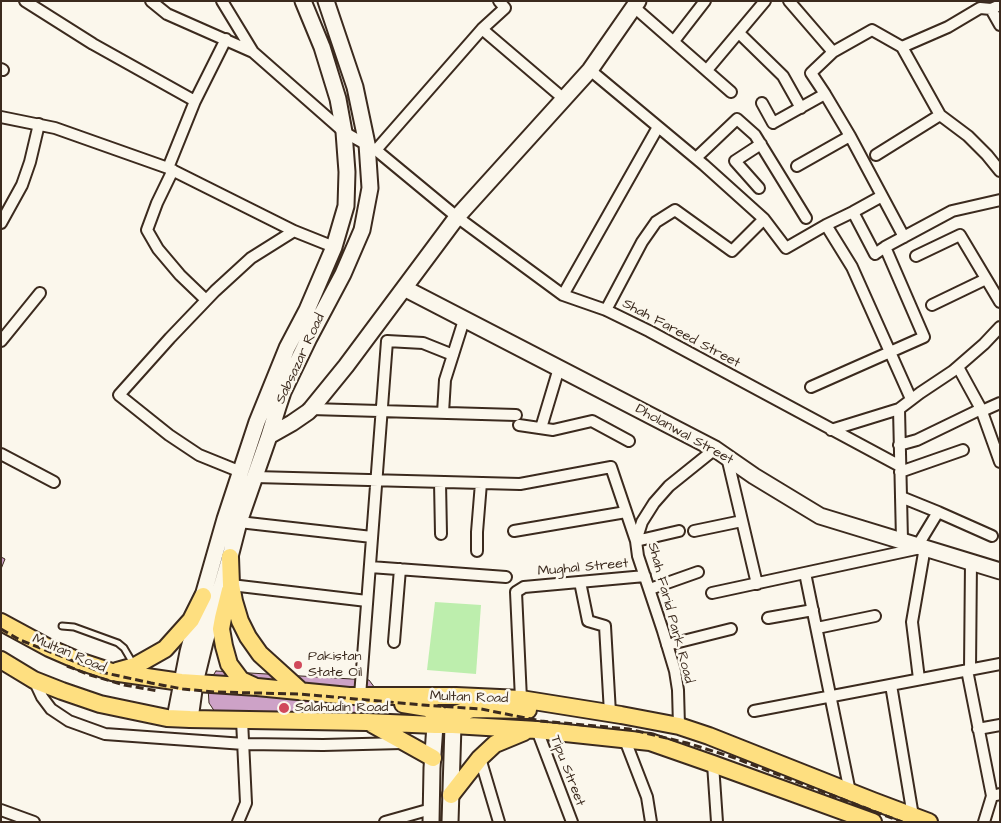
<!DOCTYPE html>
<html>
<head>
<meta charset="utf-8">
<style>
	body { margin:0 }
	#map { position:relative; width:1001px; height:823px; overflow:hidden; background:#fbf7ec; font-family:"Architects Daughter",sans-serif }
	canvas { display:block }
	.frame { position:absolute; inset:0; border:2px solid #3b2a1e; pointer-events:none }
</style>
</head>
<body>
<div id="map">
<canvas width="1001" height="823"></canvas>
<div class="frame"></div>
</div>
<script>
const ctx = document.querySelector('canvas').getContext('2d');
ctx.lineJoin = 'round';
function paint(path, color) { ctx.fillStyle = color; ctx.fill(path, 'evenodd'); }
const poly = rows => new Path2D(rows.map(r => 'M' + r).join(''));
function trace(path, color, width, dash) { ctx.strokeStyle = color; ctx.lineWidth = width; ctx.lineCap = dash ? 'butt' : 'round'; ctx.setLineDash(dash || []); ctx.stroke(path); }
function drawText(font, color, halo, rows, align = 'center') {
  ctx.font = font + ' "Architects Daughter",sans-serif'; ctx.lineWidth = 5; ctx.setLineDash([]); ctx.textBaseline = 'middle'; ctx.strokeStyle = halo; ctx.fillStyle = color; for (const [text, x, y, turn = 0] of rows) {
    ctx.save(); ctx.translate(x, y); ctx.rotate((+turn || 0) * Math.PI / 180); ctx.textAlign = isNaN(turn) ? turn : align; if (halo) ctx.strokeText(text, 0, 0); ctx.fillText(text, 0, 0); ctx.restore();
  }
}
paint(poly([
	[435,602,481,605,476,674,427,670]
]), '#bdeead');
const building = poly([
	[1,557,5,559,1,569,1,557],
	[216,671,369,680,378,692,379,700,374,710,368,717,215,712,209,703,208,688,212,677,216,671]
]);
paint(building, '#cda2c7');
trace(building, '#3b2a1e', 1);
const lane = poly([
	[62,626,74,627,118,643,124,648,134,665]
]);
const street = poly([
	[25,1,93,44,195,101],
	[151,1,167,14,253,52,344,132,376,150,457,217,563,295,606,310,649,331,900,466],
	[222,1,253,52],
	[789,1,833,52,872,30,902,47],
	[1000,5,991,9,980,8,948,27,902,47,940,115,968,136,987,155,1000,171],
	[634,7,731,92],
	[991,9,1000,25],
	[482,29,505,8,499,1],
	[739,33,783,76,801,108],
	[226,39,195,101,168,168,294,231,334,247],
	[674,41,705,1],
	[1,69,3,70],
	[590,70,704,165,764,219,786,248,826,225,853,212,882,196],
	[707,70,765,1],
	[762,103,773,123,825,94,811,73,833,52],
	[1,117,55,128,168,168],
	[850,136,904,237],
	[376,150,482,29,564,99],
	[876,155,940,115],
	[696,158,737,119,755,135,806,218],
	[797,166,850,136,825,94],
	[173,170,157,203,147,230,158,249,180,275,206,300],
	[759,188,735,161,761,144],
	[853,212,875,254,885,247,952,211,1000,200],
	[1,223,22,185,30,162,39,124],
	[826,225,852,267,911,399],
	[916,256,960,235,1000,302],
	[563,295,658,127],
	[932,305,986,279],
	[606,310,642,242,656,222,675,210,732,251,764,219],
	[1,341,40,293],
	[958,367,981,409,1000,462],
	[811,387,924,337,885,247],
	[311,409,516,415],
	[982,411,1000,403],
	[443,413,445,380,464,320],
	[519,425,553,430,592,421,629,441],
	[541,428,559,368],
	[831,430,899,409],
	[899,445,917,440,981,409],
	[1,454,54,482],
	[727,457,757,584],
	[241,472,199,455,169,435,119,395,170,338,215,291,251,258,294,231],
	[900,472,963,450],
	[255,477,520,484,611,467,636,541,679,531],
	[440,482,441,534],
	[901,497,938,512],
	[239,522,372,537],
	[514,531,626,512],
	[694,531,742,521],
	[902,540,899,409,920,393,953,371,984,344,1000,327],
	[918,545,938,512,992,536],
	[477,551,477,532,481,483],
	[370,567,506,577],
	[805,573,850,792],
	[580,582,588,621,605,626,610,713],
	[231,585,367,601],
	[650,589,698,572],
	[712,593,925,547,912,622,919,679],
	[768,618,813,610],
	[817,628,875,616],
	[394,642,400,569],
	[667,645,731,629],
	[967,670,992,796],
	[970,670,971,561],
	[34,680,42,697,51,709,69,721,105,734,244,744,323,745,402,743],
	[891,685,913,816],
	[360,696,387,341,423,343,453,355],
	[521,699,516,592,524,587,645,576],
	[754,711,1000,664],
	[679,726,678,690,675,671,663,631,638,556,636,541,642,522,654,503,669,486,715,449],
	[978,729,1000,725],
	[537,730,572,822],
	[625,740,647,797,651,822],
	[480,758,499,822],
	[713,764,717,822],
	[1,810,34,822],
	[238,822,246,803,242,720],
	[385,822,424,811],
	[984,822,992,796,1000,794]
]);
const secondary = poly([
	[404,288,715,449,754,476,820,516,1000,571],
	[269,436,292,423,308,412,311,409,346,366,457,217,590,70,638,1],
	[175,718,188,652,203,596,225,519,257,422,287,348,307,310,334,247,346,206,347,172,344,132,338,99,322,47,303,1],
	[190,719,195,683,205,642,230,557,239,522,269,436,278,407,283,392,309,338,343,274,362,230,370,188,367,144,355,87,326,1],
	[431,822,432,768,435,725],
	[450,822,453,725]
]);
const primary = poly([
	[230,557,231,585,234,601,240,621,248,637,260,654,302,692],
	[230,590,223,618,221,629,224,646,229,664,241,680,254,686],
	[1,622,49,648,79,661,112,672,181,682,257,687,349,696,456,696,521,699,621,715,679,726,709,736,873,801,929,822],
	[1,660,34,680,62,691,100,704,167,718,190,719,367,722,435,725,453,725,537,730,650,742,713,764,873,822],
	[117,671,135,666,165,649,191,620,203,596],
	[403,704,427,708,444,717,451,723],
	[438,722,444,717,473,709,528,710],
	[372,724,433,758],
	[451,795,480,758,495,744,524,732]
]);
trace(lane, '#3b2a1e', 9);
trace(street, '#3b2a1e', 14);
trace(secondary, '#3b2a1e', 19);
trace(primary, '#3b2a1e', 20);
trace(lane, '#fbf7ec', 5);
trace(street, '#fbf7ec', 10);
trace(secondary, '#fbf7ec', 15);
trace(primary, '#fedf80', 16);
trace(poly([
	[1,629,20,640,101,672,151,683,183,689,214,692,300,694,423,705,481,709,541,721,629,729,687,743,732,757,902,822],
	[67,666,87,674,124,685,158,691]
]), '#3b2a1e', 3, [8, 4]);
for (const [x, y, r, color] of [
	[298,665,5,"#d1495b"],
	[284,708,6,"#d1495b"]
]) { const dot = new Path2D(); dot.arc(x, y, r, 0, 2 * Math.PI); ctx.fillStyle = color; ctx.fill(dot); trace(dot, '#fbf7ec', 2); }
drawText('14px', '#3b2a1e', '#fbf7ec', [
	["Shah Fareed Street",681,334,28],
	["Sabsazar Road",301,359,-65],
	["Dholanwal Street",684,435,29],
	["Mughal Street",583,568,-5],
	["Shah Farid Park Road",670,613,75],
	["Multan Road",69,654,23],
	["Multan Road",469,698,2],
	["Tipu Street",567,771,69]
]);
drawText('14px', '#3b2a1e', '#fbf7ec', [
	["Pakistan",308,657],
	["State Oil",308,673],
	["Salahudin Road",295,708]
], 'left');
</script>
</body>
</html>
